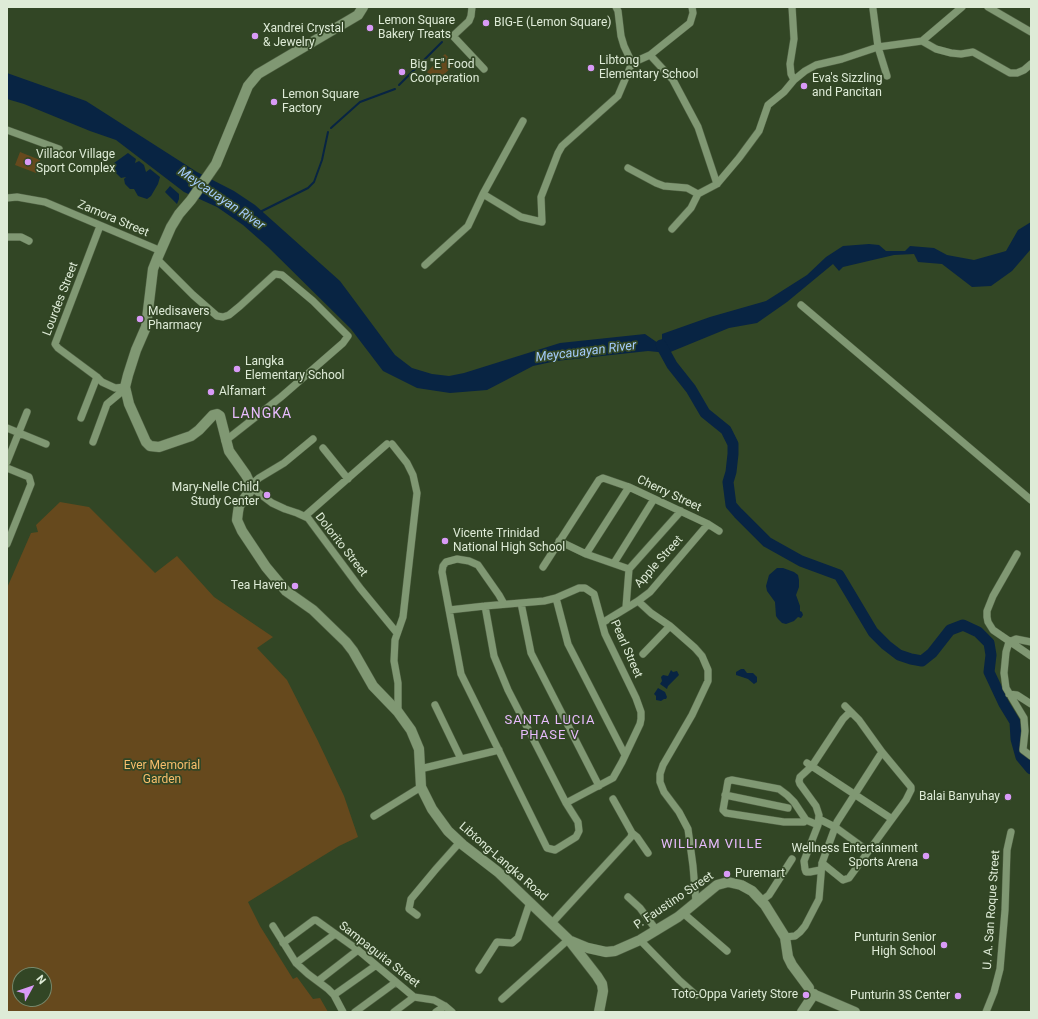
<!DOCTYPE html>
<html>
<head>
<meta charset="utf-8">
<style>
	body { margin:0 }
	#map { position:relative; width:1038px; height:1019px; overflow:hidden; background:#324625; font-family:Roboto,sans-serif }
	canvas { display:block }
	.frame { position:absolute; inset:0; border:8px solid #deebd7; pointer-events:none }
	.north { position:absolute; left:12px; top:967px; width:40px; height:40px; box-sizing:border-box; background:#324625; border:1px solid #77886c; border-radius:50%; rotate:50deg; font-size:11px; font-weight:700; line-height:16px; text-align:center; color:#deebd7 }
	.north::after { content:''; display:block; margin:auto; width:14px; height:18px; background:#d99af7; clip-path:polygon(50% 0,100% 100%,50% 72%,0 100%) }
</style>
</head>
<body>
<div id="map">
<canvas width="1038" height="1019"></canvas>
<div class="frame"></div>
<div class="north">N</div>
</div>
<script>
const ctx = document.querySelector('canvas').getContext('2d');
ctx.lineJoin = 'round';
function paint(path, color) { ctx.fillStyle = color; ctx.fill(path, 'evenodd'); }
const poly = rows => new Path2D(rows.map(r => 'M' + r).join(''));
function trace(path, color, width, dash) { ctx.strokeStyle = color; ctx.lineWidth = width; ctx.lineCap = dash ? 'butt' : 'round'; ctx.setLineDash(dash || []); ctx.stroke(path); }
function drawText(font, color, halo, rows, align = 'center') {
  ctx.font = font + ' Roboto,sans-serif'; ctx.lineWidth = 3.5; ctx.setLineDash([]); ctx.textBaseline = 'middle'; ctx.strokeStyle = halo; ctx.fillStyle = color; for (const [text, x, y, turn = 0] of rows) {
    ctx.save(); ctx.translate(x, y); ctx.rotate((+turn || 0) * Math.PI / 180); ctx.textAlign = isNaN(turn) ? turn : align; if (halo) ctx.strokeText(text, 0, 0); ctx.fillText(text, 0, 0); ctx.restore();
  }
}
paint(poly([
	[445,54,455,64,436,82,427,72],
	[20,152,40,160,36,173,15,165],
	[60,502,89,507,155,573,177,556,214,597,273,637,257,648,287,680,318,741,344,796,358,837,339,846,248,902,260,926,293,979,297,977,313,999,320,998,328,1012,7,1012,7,588,31,533,38,532,36,525],
	[20,975,44,975,44,999,20,999]
]), '#66491d');
paint(poly([
	[7,73,86,101,197,172,234,191,255,205,340,281,395,355,412,368,432,374,449,376,464,373,560,343,645,334,658,343,662,339,662,334,710,317,766,301,807,275,826,257,843,246,869,244,879,245,886,251,905,251,910,246,934,248,947,255,974,260,1006,251,1018,230,1031,222,1031,249,1012,271,991,286,972,287,942,264,918,262,914,254,894,255,843,267,839,271,833,264,787,302,757,323,729,328,668,353,648,351,556,361,533,366,487,390,450,393,417,388,383,371,351,329,268,247,243,225,217,207,184,192,116,140,90,131,24,104,7,99],
	[128,153,136,159,135,163,139,161,144,165,146,172,150,169,160,177,158,184,151,196,147,199,138,196,134,189,130,189,125,184,124,179,126,177,121,178,113,170,114,163],
	[170,186,179,194,179,199,177,204,165,192],
	[777,568,783,568,794,572,798,575,799,580,799,587,796,595,800,606,800,611,802,612,803,615,801,618,798,617,794,621,786,624,782,623,778,619,776,616,775,602,767,591,766,586,769,575],
	[741,669,744,669,747,673,753,673,757,677,757,682,754,684,748,679,736,675,736,672],
	[671,670,673,672,677,671,679,675,668,686,667,689,660,684,662,681,661,677,663,675,668,676],
	[658,688,665,692,667,697,666,699,664,699,661,701,656,700,656,696,654,694]
]), '#082443');
trace(poly([
	[399,85,442,42],
	[331,128,360,102,395,89],
	[262,211,308,188,314,182,322,160,328,132]
]), '#082443', 2);
trace(poly([
	[661,345,672,365,691,389,705,413,726,430,733,444,733,454,731,472,728,482,731,505,738,513,767,542,801,561,839,575,873,632,886,645,899,655,911,659,922,661,932,653,950,630,963,625,978,632,989,643,991,655,989,672,1004,704,1015,722,1016,739,1021,757,1031,769]
]), '#082443', 11);
const street = poly([
	[472,7,471,16,469,21,454,35,453,36,484,69],
	[616,7,618,11,621,36,624,46,632,63],
	[792,7,794,39,790,64,791,74,794,80,805,71,816,65,842,59,878,47,922,41,962,7],
	[988,7,1031,32],
	[873,9,878,47,887,76],
	[922,41,936,49,951,53,961,54,973,52,1010,73,1017,73,1024,70,1031,64],
	[650,55,673,80,698,127,717,184],
	[7,130,59,149],
	[628,168,656,183,664,186,687,188,698,194],
	[483,194,521,217,542,222,541,197,558,153,562,146,618,96,632,63,650,55,690,23,693,13,692,7],
	[7,198,17,197,45,202,161,251],
	[100,226,55,344,58,348,97,377,102,382,115,388,125,387],
	[672,229,691,208,698,194,717,184,739,158,759,131,768,105,784,92,794,80],
	[7,237,21,237,29,241],
	[157,259,193,295,217,316,223,317,229,315,240,306,275,274,282,275,313,301,348,336,343,343,281,397,225,441],
	[425,265,468,226,483,194,523,121],
	[801,305,1031,500],
	[81,418,97,377],
	[7,428,46,444],
	[93,442,107,404,125,389],
	[392,444,407,463,413,475,417,493,403,617,395,640,394,661,398,683,398,712],
	[323,448,348,479],
	[7,462,27,412],
	[7,468,29,477,31,484,7,544],
	[251,485,259,478,284,463,313,439],
	[252,488,272,503,285,509,297,513,308,518,360,588,397,633],
	[305,516,387,444],
	[559,541,586,554,629,569,626,607],
	[586,554,629,487],
	[1017,554,993,596,987,611,987,617,988,622,993,630,1031,656],
	[614,563,654,499],
	[543,567,599,480,603,478,629,487,708,524,719,531],
	[629,569,681,511],
	[556,598,568,644,625,755],
	[638,601,651,613,670,626,695,648,702,656,708,670,708,681,692,715,663,765,660,774,660,782,664,792,679,812,688,829,693,866,696,902],
	[521,603,531,653,599,786],
	[485,606,494,656,508,690,566,803,578,822,579,831,576,837,555,850,547,848,461,674,442,572,443,566,446,562,457,559,469,561,478,565,499,595,504,604],
	[449,610,485,606,544,601,556,598,579,588,585,588,594,594,605,634,636,698,641,712,641,719,640,724,622,762,613,778,566,803],
	[602,623,638,601,650,592,708,524],
	[1031,642,1016,639,1009,642,1006,652,1004,673,1006,688,1024,718,1025,731,1023,750,1031,756],
	[643,654,670,626],
	[1009,694,1017,695,1031,704],
	[435,705,461,759],
	[845,706,859,720,882,752,911,787,911,790,906,800,892,819],
	[807,763,892,819,849,878,843,880,822,863],
	[420,769,499,750],
	[725,795,788,808],
	[374,816,421,787],
	[819,819,835,827,868,851],
	[806,820,804,822,784,822,726,813,723,810,728,781,732,780,779,789,787,795,794,802,806,820,818,825],
	[632,833,637,837,648,853],
	[820,870,810,872,806,872,805,869,804,861,818,825,819,815,816,806,800,784,799,781,800,777,812,766,843,719,848,714,852,713],
	[628,897,640,908,657,931],
	[761,901,769,895,792,859],
	[683,913,727,951],
	[417,915,409,909,411,899,436,869,460,842],
	[552,923,631,837,632,833,613,799],
	[273,926,296,963,308,974,328,989,334,995,343,1012],
	[785,937,795,936,800,932,805,926,819,899,822,863,837,822,882,752],
	[640,940,679,980,696,995],
	[283,943,314,920,316,920,358,950,414,997,434,1000,445,1006,452,1012],
	[296,963,335,934],
	[479,970,497,942,512,943,518,938,530,902],
	[318,981,358,950],
	[334,995,375,966],
	[502,999,569,939],
	[355,1012,396,982],
	[394,1012,414,997],
	[436,1012,445,1006],
	[986,1012,994,992,1000,969,1005,910,1007,850,1011,832]
]);
const secondary = poly([
	[363,7,358,15,258,74,248,86,216,164,191,200,179,214,171,227,157,259,153,269,146,327,136,350,128,375,125,387,129,404,146,442,150,446,159,447,191,436,199,430,213,415,217,414,220,416,229,451,246,475,252,488,239,506,238,512,237,520,242,531,266,567,286,591,313,610,346,642,353,651,373,686,398,712,411,730,419,749,421,787,432,809,448,831,463,845,498,872,569,940,597,976,602,984,603,991,599,1012],
	[571,941,588,948,606,952,615,951,640,940,678,917,717,885,728,882,741,885,752,891,765,905,785,937,788,957,792,965,809,988],
	[813,994,855,1012],
	[802,1012,814,994]
]);
trace(street, '#506144', 8);
trace(secondary, '#506144', 11);
trace(street, '#809873', 7);
trace(secondary, '#809873', 10);
for (const [x, y, r, color] of [
	[486,23,4,"#d99af7"],
	[370,28,4,"#d99af7"],
	[255,36,4,"#d99af7"],
	[591,68,4,"#d99af7"],
	[402,72,4,"#d99af7"],
	[804,86,4,"#d99af7"],
	[274,102,4,"#d99af7"],
	[28,162,4,"#d99af7"],
	[140,319,4,"#d99af7"],
	[237,369,4,"#d99af7"],
	[211,392,4,"#d99af7"],
	[267,495,4,"#d99af7"],
	[445,541,4,"#d99af7"],
	[295,586,4,"#d99af7"],
	[1008,797,4,"#d99af7"],
	[926,856,4,"#d99af7"],
	[727,874,4,"#d99af7"],
	[944,945,4,"#d99af7"],
	[806,995,4,"#d99af7"],
	[958,996,4,"#d99af7"]
]) { const dot = new Path2D(); dot.arc(x, y, r, 0, 2 * Math.PI); ctx.fillStyle = color; ctx.fill(dot); trace(dot, '#324625', 1.5); }
drawText('12px', '#deebd7', '#324625', [
	["Lemon Square",378,21],
	["Bakery Treats",378,35],
	["BIG-E (Lemon Square)",494,23],
	["Xandrei Crystal",263,29],
	["& Jewelry",263,43],
	["Libtong",599,61],
	["Elementary School",599,75],
	["Big \"E\" Food",410,65],
	["Coorperation",410,79],
	["Eva's Sizzling",812,79],
	["and Pancitan",812,93],
	["Lemon Square",282,95],
	["Factory",282,109],
	["Villacor Village",36,155],
	["Sport Complex",36,169],
	["Medisavers",148,312],
	["Pharmacy",148,326],
	["Langka",245,362],
	["Elementary School",245,376],
	["Alfamart",219,392],
	["Mary-Nelle Child",259,488,"right"],
	["Study Center",259,502,"right"],
	["Vicente Trinidad",453,534],
	["National High School",453,548],
	["Tea Haven",287,586,"right"],
	["Balai Banyuhay",1000,797,"right"],
	["Wellness Entertainment",918,849,"right"],
	["Sports Arena",918,863,"right"],
	["Puremart",735,874],
	["Punturin Senior",936,938,"right"],
	["High School",936,952,"right"],
	["Toto-Oppa Variety Store",798,995,"right"],
	["Punturin 3S Center",950,996,"right"]
], 'left');
drawText('12px', '#deebd7', '#324625', [
	["Zamora Street",113,219,23],
	["Lourdes Street",61,299,-69],
	["Cherry Street",669,494,25],
	["Dolorito Street",341,545,52],
	["Apple Street",659,562,-48],
	["Pearl Street",626,649,66],
	["Libtong-Langka Road",503,862,41],
	["P. Faustino Street",674,901,-34],
	["U. A. San Roque Street",992,910,-86],
	["Sampaguita Street",379,955,38]
]);
drawText('12px', '#f8be6c', '#324625', [
	["Ever Memorial",162,766],
	["Garden",162,780]
]);
drawText('italic 13px', '#a4cbfb', '#324625', [
	["Meycauayan River",221,199,34],
	["Meycauayan River",586,352,-7]
]);
ctx.letterSpacing = '1px';
drawText('13px', '#e8bcfe', '#324625', [
	["SANTA LUCIA",550,721],
	["PHASE V",550,736],
	["WILLIAM VILLE",712,845]
]);
ctx.letterSpacing = '0px';
ctx.letterSpacing = '1px';
drawText('14px', '#e8bcfe', '#324625', [
	["LANGKA",262,414]
]);
ctx.letterSpacing = '0px';
</script>
</body>
</html>
